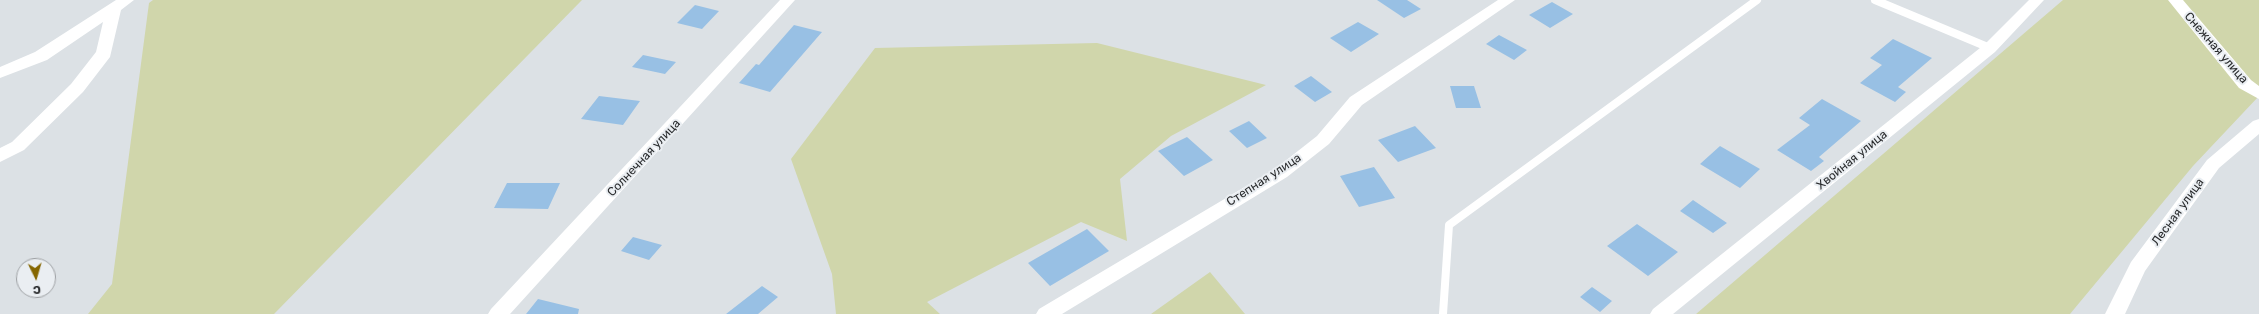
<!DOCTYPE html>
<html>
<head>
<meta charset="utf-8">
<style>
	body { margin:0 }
	#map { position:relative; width:2259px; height:314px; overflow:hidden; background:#dce1e5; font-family:Rubik,sans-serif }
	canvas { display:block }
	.north { position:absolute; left:16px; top:258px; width:40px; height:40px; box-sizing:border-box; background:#eaeef2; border:1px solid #9da0a3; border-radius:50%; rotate:175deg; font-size:11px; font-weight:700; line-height:16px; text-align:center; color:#292b2d }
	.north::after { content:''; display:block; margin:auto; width:14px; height:18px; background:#856600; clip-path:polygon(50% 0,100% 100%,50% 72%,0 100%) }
</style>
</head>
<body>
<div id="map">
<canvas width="2259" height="314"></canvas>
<div class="north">С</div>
</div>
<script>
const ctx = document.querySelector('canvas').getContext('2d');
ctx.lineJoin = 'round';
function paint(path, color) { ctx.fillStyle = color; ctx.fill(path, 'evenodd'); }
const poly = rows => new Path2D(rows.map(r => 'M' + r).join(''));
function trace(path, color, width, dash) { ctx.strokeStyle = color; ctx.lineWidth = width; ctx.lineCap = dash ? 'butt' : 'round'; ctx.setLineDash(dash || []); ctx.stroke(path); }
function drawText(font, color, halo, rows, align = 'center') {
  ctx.font = font + ' Rubik,sans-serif'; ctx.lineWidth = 4; ctx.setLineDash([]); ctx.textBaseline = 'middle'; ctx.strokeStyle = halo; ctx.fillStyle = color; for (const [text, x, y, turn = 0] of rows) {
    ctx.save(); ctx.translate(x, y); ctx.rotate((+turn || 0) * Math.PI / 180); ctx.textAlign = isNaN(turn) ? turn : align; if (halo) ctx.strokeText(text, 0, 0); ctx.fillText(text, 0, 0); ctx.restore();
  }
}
paint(poly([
	[153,0,582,0,274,314,88,314,112,284,149,3],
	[2063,0,2259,0,2259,96,2193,166,2070,314,1696,314],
	[1097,43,1266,85,1171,136,1120,179,1127,241,1081,222,927,302,940,314,836,314,832,274,791,159,875,48],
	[1210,272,1245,314,1151,314]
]), '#d0d6ab');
paint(poly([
	[1377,0,1407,0,1421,9,1404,18],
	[1552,2,1573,14,1550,28,1529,15],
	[695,5,719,11,702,29,677,23],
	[1358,22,1379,34,1351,52,1330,38],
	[794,25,822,32,770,92,739,83,756,64,759,65],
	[1499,35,1527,50,1514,60,1486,44],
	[1893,39,1932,58,1898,87,1906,92,1895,102,1860,83,1882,65,1870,58],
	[643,55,676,62,665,74,632,67],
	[1311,76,1332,92,1315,102,1294,86],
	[1450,86,1474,86,1481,108,1456,108],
	[599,96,640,101,623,125,581,119],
	[1822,99,1861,121,1819,157,1824,161,1811,171,1777,150,1810,125,1799,118],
	[1249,121,1267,138,1247,148,1229,131],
	[1415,126,1436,148,1398,162,1378,140],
	[1187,137,1213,160,1184,176,1158,151],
	[1720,146,1760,169,1740,188,1700,164],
	[1374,167,1395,198,1359,207,1340,176],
	[507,183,560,183,548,209,494,208],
	[1693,200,1727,223,1713,233,1680,211],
	[1637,224,1678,252,1648,276,1607,246],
	[1087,229,1109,251,1050,286,1028,263],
	[633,237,662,245,649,260,621,251],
	[762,286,778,297,758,314,726,314],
	[1592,287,1612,301,1600,312,1580,297],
	[538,299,579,309,578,314,526,314]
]), '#98c0e4');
trace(poly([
	[1875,0,1990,48],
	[1443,314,1449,225,1757,0]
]), '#fff', 8);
paint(poly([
	[116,0,134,0,121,10,110,57,83,92,24,150,0,162,0,148,12,142,71,84,96,52,103,22,47,60,0,78,0,67,35,52,116,0],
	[780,0,795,0,510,314,488,314,491,309,780,0],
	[1498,0,1515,0,1362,105,1329,144,1287,177,1062,314,1036,314,1039,309,1275,169,1317,136,1350,97,1498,0],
	[2029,0,2044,0,1995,52,1673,314,1650,314,1653,309,1985,44,2029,0],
	[2168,0,2183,0,2251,80,2259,86,2259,99,2239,88,2168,0],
	[2259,119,2259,134,2219,168,2145,271,2125,314,2105,314,2131,262,2207,160,2253,121,2259,119]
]), '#fff');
drawText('12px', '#292b2d', '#eaeef2', [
	["Снежная улица",2216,48,49],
	["Солнечная улица",644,158,-47],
	["Хвойная улица",1852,160,-39],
	["Степная улица",1264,180,-33],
	["Лесная улица",2178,212,-54]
]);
</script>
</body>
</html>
